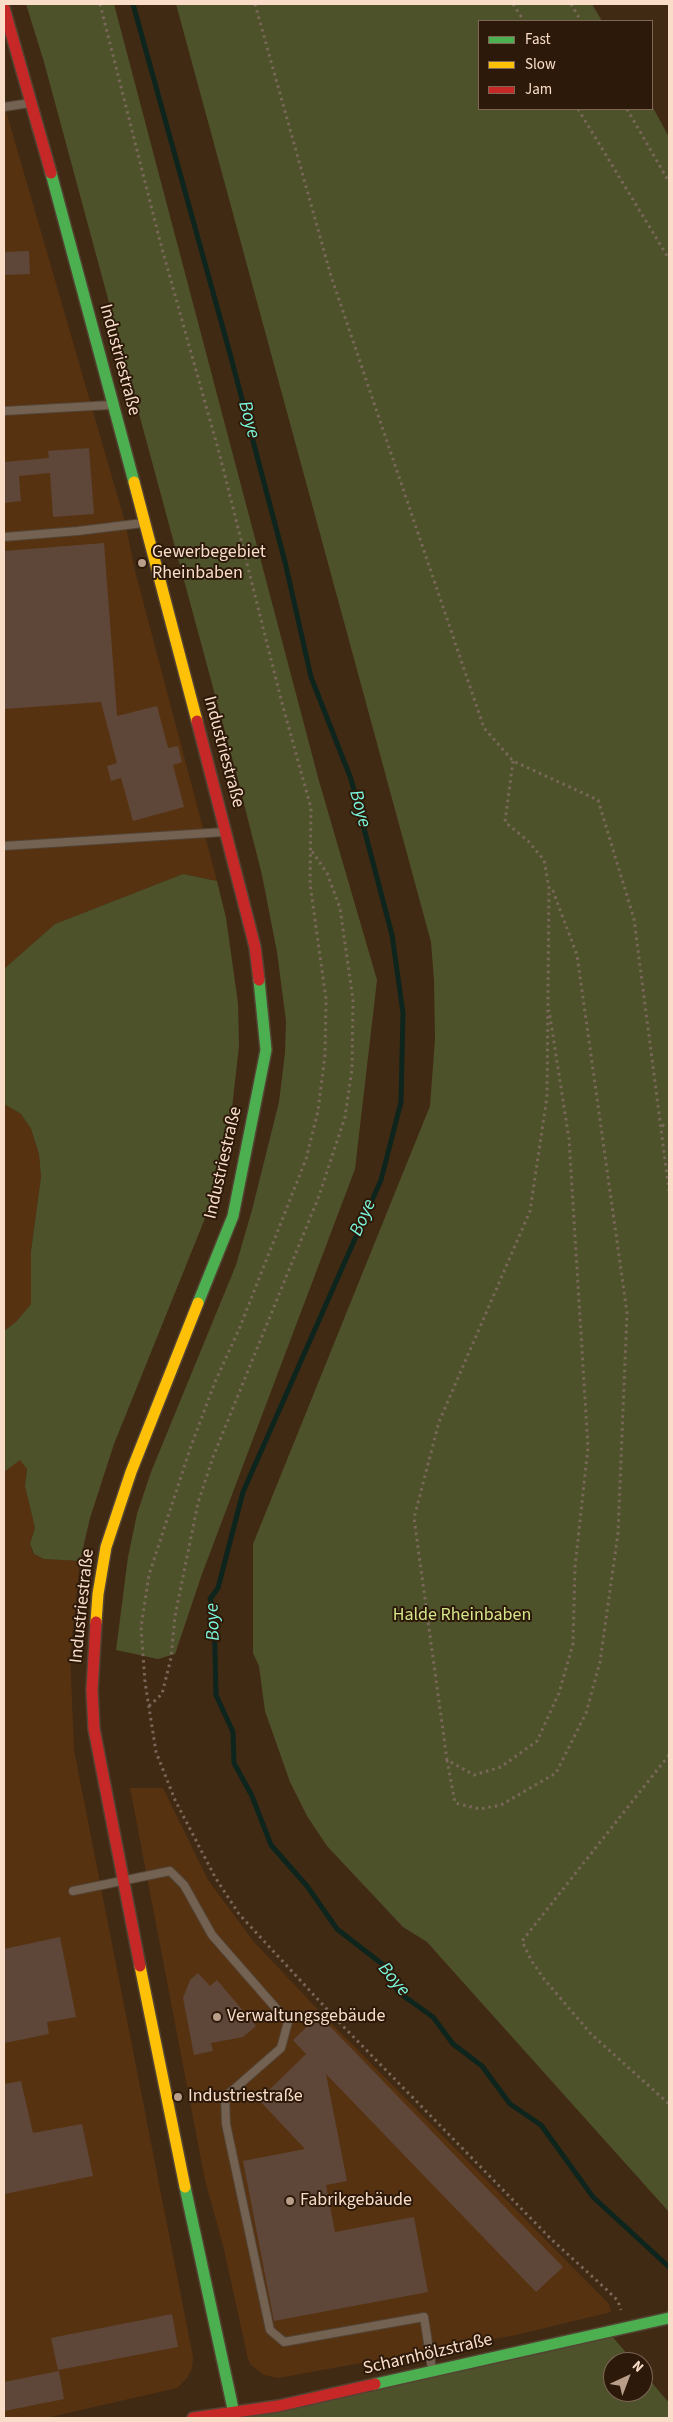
<!DOCTYPE html>
<html>
<head>
<meta charset="utf-8">
<style>
	body { margin:0 }
	#map { position:relative; width:673px; height:2422px; overflow:hidden; background:#412a13; font-family:"Source Sans 3",sans-serif }
	canvas { display:block }
	.frame { position:absolute; inset:0; border:5px solid #f9ddc9; pointer-events:none }
	.legend { position:absolute; left:478px; top:20px; width:175px; height:90px; box-sizing:border-box; background:#2c1909; border:1px solid #7e6756; margin:0; padding:6px 9px; list-style:none; font-size:15px; color:#f9ddc9 }
	.legend li { display:flex; align-items:center; gap:10px; height:25px }
	.legend b { width:25px; border:1px solid #7e6756 }
	.north { position:absolute; left:603px; top:2352px; width:50px; height:50px; box-sizing:border-box; background:#2c1909; border:1px solid #7e6756; border-radius:50%; rotate:43deg; font-size:14px; font-weight:700; line-height:20px; text-align:center; color:#f9ddc9 }
	.north::after { content:''; display:block; margin:auto; width:18px; height:22px; background:#b99e89; clip-path:polygon(50% 0,100% 100%,50% 72%,0 100%) }
</style>
</head>
<body>
<div id="map">
<canvas width="673" height="2422"></canvas>
<div class="frame"></div>
<ul class="legend">
<li><b style="height:6px;background:#4caf50"></b>Fast</li>
<li><b style="height:6px;background:#ffc107"></b>Slow</li>
<li><b style="height:6px;background:#c62828"></b>Jam</li>
</ul>
<div class="north">N</div>
</div>
<script>
const ctx = document.querySelector('canvas').getContext('2d');
ctx.lineJoin = 'round';
function paint(path, color) { ctx.fillStyle = color; ctx.fill(path, 'evenodd'); }
const poly = rows => new Path2D(rows.map(r => 'M' + r).join(''));
function trace(path, color, width, dash) { ctx.strokeStyle = color; ctx.lineWidth = width; ctx.lineCap = dash ? 'butt' : 'round'; ctx.setLineDash(dash || []); ctx.stroke(path); }
function drawText(font, color, halo, rows, align = 'center') {
  ctx.font = font + ' "Source Sans 3",sans-serif'; ctx.lineWidth = 4; ctx.setLineDash([]); ctx.textBaseline = 'middle'; ctx.strokeStyle = halo; ctx.fillStyle = color; for (const [text, x, y, turn = 0] of rows) {
    ctx.save(); ctx.translate(x, y); ctx.rotate((+turn || 0) * Math.PI / 180); ctx.textAlign = isNaN(turn) ? turn : align; if (halo) ctx.strokeText(text, 0, 0); ctx.fillText(text, 0, 0); ctx.restore();
  }
}
paint(poly([
	[4,104,125,522,135,571,217,881,183,874,55,924,4,969],
	[4,1104,21,1114,31,1129,39,1154,41,1177,31,1251,31,1304,16,1322,4,1331],
	[20,1459,27,1469,25,1486,35,1528,30,1544,33,1554,44,1559,80,1561,70,1655,74,1750,193,2357,192,2368,187,2378,177,2388,46,2418,4,2418,4,1472],
	[130,1788,163,1788,208,1880,254,1942,325,2017,609,2304,611,2312,516,2335,278,2378,264,2375,251,2365,248,2359,223,2245,205,2180]
]), '#573211');
paint(poly([
	[26,4,114,4,319,781,377,980,355,1169,202,1574,175,1654,158,1659,116,1650,128,1557,137,1514,151,1472,236,1265,252,1210,279,1102,285,1053,286,1021,277,952,262,875,238,780,44,62],
	[176,4,592,4,602,21,479,21,479,109,652,109,652,106,669,137,669,2212,427,1942,403,1927,327,1846,307,1816,290,1782,265,1711,259,1666,253,1653,253,1544,430,1106,435,1039,434,980,431,942],
	[183,874,217,881,226,918,238,1003,239,1046,230,1126,212,1201,114,1444,90,1518,80,1561,44,1559,34,1554,30,1544,35,1528,25,1486,27,1469,20,1460,4,1472,4,1331,16,1322,31,1304,31,1251,41,1177,39,1154,31,1129,21,1114,4,1104,4,969,55,924],
	[611,2335,634,2362,613,2362,613,2392,643,2392,643,2372,669,2403,669,2418,239,2418]
]), '#4e522b');
trace(poly([
	[133,4,229,350,285,562,311,677,351,779,392,935,403,1013,401,1102,381,1180,243,1492,218,1588,210,1599,214,1609,216,1695,233,1732,234,1763,252,1796,271,1845,307,1886,337,1929,386,1967,398,1992,433,2017,453,2044,482,2066,510,2104,541,2125,593,2197,669,2267]
]), '#0d251d', 5);
paint(poly([
	[29,251,30,274,4,275,4,252],
	[89,448,94,514,53,517,50,473,19,476,21,501,4,503,4,462,49,458,48,451],
	[104,543,117,716,157,706,168,748,178,746,182,762,173,765,184,807,133,821,121,778,111,781,107,766,117,763,101,702,4,709,4,551],
	[60,1937,76,2017,47,2022,49,2034,4,2043,4,1949],
	[198,1973,210,1986,217,1980,256,2026,243,2037,211,2043,213,2051,194,2055,183,1998,190,1980],
	[319,2015,563,2267,536,2292,326,2074,347,2181,326,2185,335,2232,414,2217,428,2292,274,2321,243,2161,305,2149,259,2100,306,2054,293,2040],
	[21,2081,33,2133,82,2124,93,2176,4,2194,4,2084],
	[172,2314,178,2347,58,2370,51,2338],
	[59,2371,64,2399,4,2411,4,2382]
]), '#5e4739');
const lane = poly([
	[4,107,30,103],
	[4,411,111,405],
	[4,537,78,531,143,523],
	[4,846,224,832],
	[73,1891,170,1871,184,1885,212,1935,288,2022,281,2048,225,2097,226,2124,270,2330,284,2342,424,2317,432,2369]
]);
const fast = poly([
	[51,173,134,482],
	[198,1303,233,1216,266,1050,259,980],
	[185,2187,235,2418],
	[375,2384,669,2318]
]);
const slow = poly([
	[134,482,197,721],
	[96,1622,98,1594,106,1547,131,1472,198,1303],
	[140,1966,185,2187]
]);
const jam = poly([
	[4,8,51,173],
	[197,721,255,947,259,980],
	[96,1622,92,1690,94,1729,140,1966],
	[193,2418,278,2406,375,2384]
]);
trace(lane, '#534333', 10);
trace(fast, '#534333', 14);
trace(slow, '#534333', 14);
trace(jam, '#534333', 14);
trace(poly([
	[100,4,161,245,220,456,282,703,311,808,310,884,326,999,325,1055,318,1111,306,1159,240,1327,215,1382,190,1449,149,1575,141,1627,145,1682,156,1752,175,1800,215,1877,239,1914,336,2019,551,2239,606,2289,618,2301,621,2310],
	[255,4,331,276,484,728,513,761,598,800,634,919,669,1191],
	[513,4,524,21],
	[571,4,581,21],
	[578,109,669,259],
	[627,109,669,182],
	[513,761,505,822,528,841,544,860,549,888,547,1097,530,1211,439,1422,414,1518,447,1760,474,1775,501,1767,537,1741,559,1693,573,1644,575,1567,588,1447,569,1139,549,1010],
	[662,1125,669,1127],
	[149,1706,162,1694,171,1658,175,1616,198,1503,213,1457,319,1196,345,1117,352,1069,353,1000,340,908,327,873,311,850],
	[669,1755,522,1941,531,1960,544,1979,591,2034,669,2104],
	[447,1760,455,1803,480,1809,501,1805,556,1773,586,1713,600,1662,618,1533,627,1313,577,955,553,891,550,889]
]), '#796759', 3, [2.5, 4]);
trace(lane, '#736151', 8);
trace(fast, '#4caf50', 11);
trace(slow, '#ffc107', 11);
trace(jam, '#c62828', 11);
for (const [x, y, r, color] of [
	[142,563,5,"#b99e89"],
	[217,2017,5,"#b99e89"],
	[178,2097,5,"#b99e89"],
	[290,2201,5,"#b99e89"]
]) { const dot = new Path2D(); dot.arc(x, y, r, 0, 2 * Math.PI); ctx.fillStyle = color; ctx.fill(dot); trace(dot, '#2c1909', 2); }
drawText('18px', '#f9ddc9', '#2c1909', [
	["Industriestraße",119,360,75],
	["Industriestraße",223,752,75],
	["Industriestraße",224,1163,-77],
	["Industriestraße",83,1606,-84],
	["Scharnhölzstraße",428,2355,-13]
]);
drawText('18px', '#f9ddc9', '#2c1909', [
	["Gewerbegebiet",152,553],
	["Rheinbaben",152,574],
	["Verwaltungsgebäude",227,2017],
	["Industriestraße",188,2097],
	["Fabrikgebäude",300,2201]
], 'left');
drawText('18px', '#d4e68a', '#2c1909', [
	["Halde Rheinbaben",462,1616]
]);
drawText('italic 19px', '#7bf7dd', '#2c1909', [
	["Boye",248,420,75],
	["Boye",359,809,75],
	["Boye",364,1218,-66],
	["Boye",214,1622,-92],
	["Boye",393,1980,50]
]);
</script>
</body>
</html>
